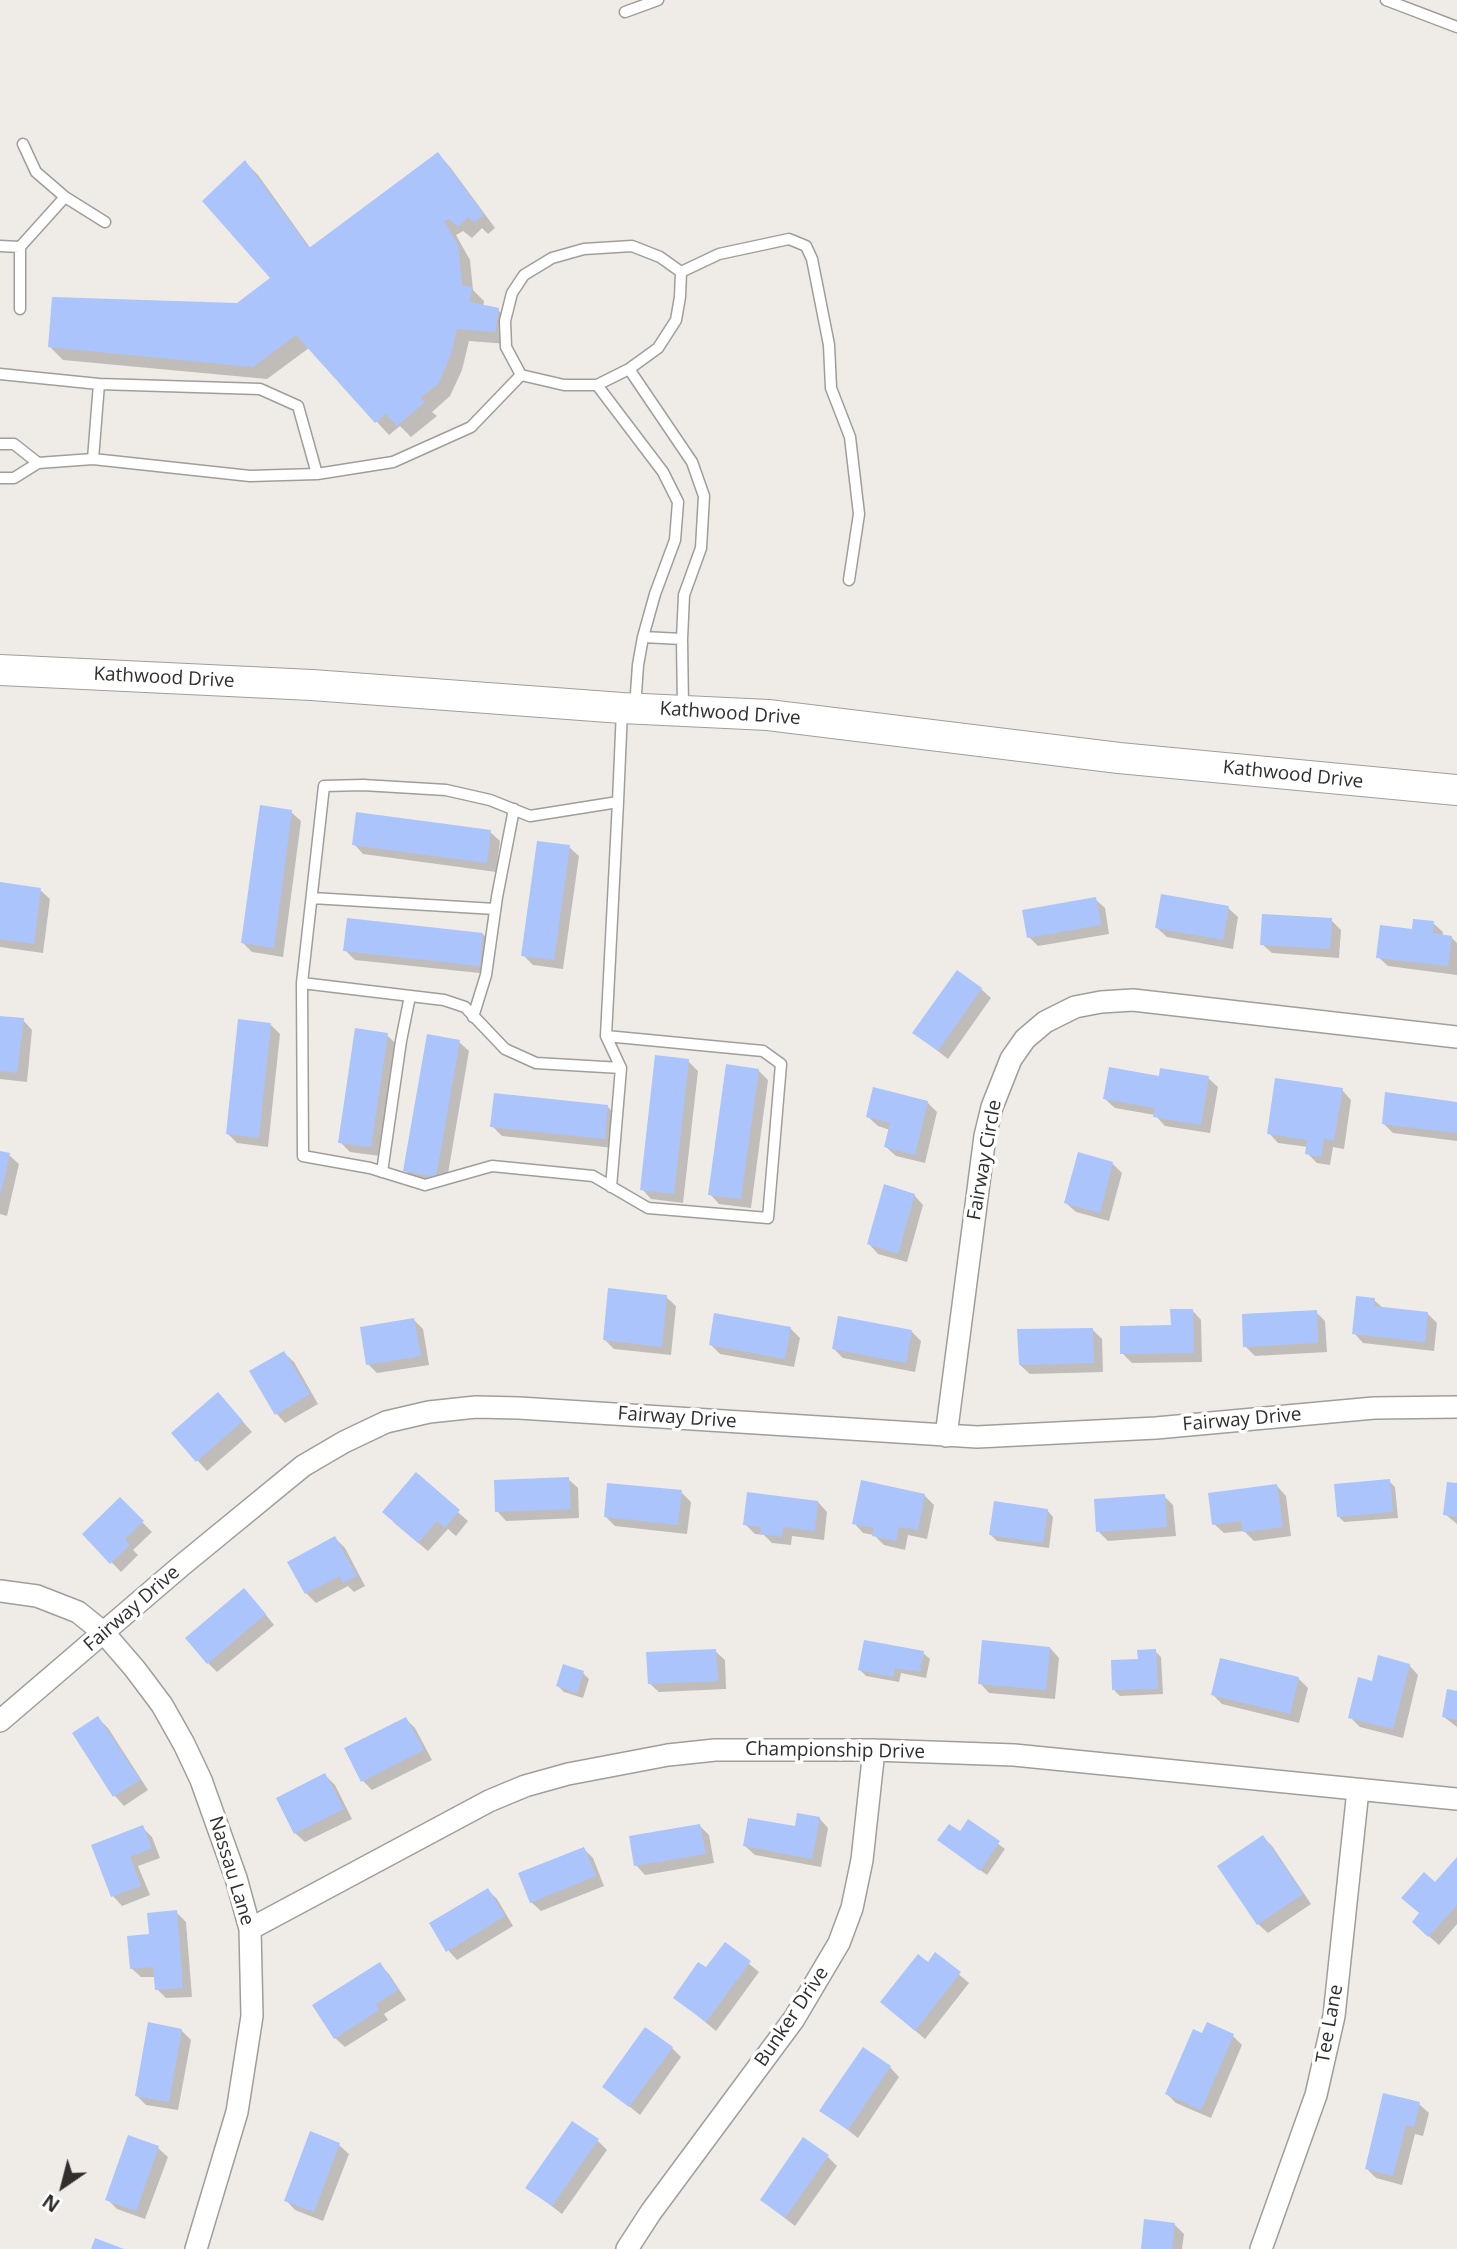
<!DOCTYPE html>
<html>
<head>
<meta charset="utf-8">
<style>
	body { margin:0 }
	#map { position:relative; width:1457px; height:2249px; overflow:hidden; background:#efece8; font-family:"Open Sans",sans-serif }
	canvas { display:block }
	.north { position:absolute; left:28px; top:2151px; width:70px; height:70px; -webkit-text-stroke:5px #fff; paint-order:stroke; rotate:215deg; font-size:19px; font-weight:700; line-height:28px; text-align:center; color:#302f2e }
	.north::after { content:''; display:block; margin:auto; width:24px; height:32px; background:#302f2e; clip-path:polygon(50% 0,100% 100%,50% 72%,0 100%) }
</style>
</head>
<body>
<div id="map">
<canvas width="1457" height="2249"></canvas>
<div class="north">N</div>
</div>
<script>
const ctx = document.querySelector('canvas').getContext('2d');
ctx.lineJoin = 'round';
function paint(path, color) { ctx.fillStyle = color; ctx.fill(path, 'evenodd'); }
const poly = rows => new Path2D(rows.map(r => 'M' + r).join(''));
function trace(path, color, width, dash) { ctx.strokeStyle = color; ctx.lineWidth = width; ctx.lineCap = dash ? 'butt' : 'round'; ctx.setLineDash(dash || []); ctx.stroke(path); }
function drawText(font, color, halo, rows, align = 'center') {
  ctx.font = font + ' "Open Sans",sans-serif'; ctx.lineWidth = 7; ctx.setLineDash([]); ctx.textBaseline = 'middle'; ctx.strokeStyle = halo; ctx.fillStyle = color; for (const [text, x, y, turn = 0] of rows) {
    ctx.save(); ctx.translate(x, y); ctx.rotate((+turn || 0) * Math.PI / 180); ctx.textAlign = isNaN(turn) ? turn : align; if (halo) ctx.strokeText(text, 0, 0); ctx.fillText(text, 0, 0); ctx.restore();
  }
}
paint(poly([
	[438,154,450,167,495,228,488,234,482,228,472,238,463,231,456,235,470,260,473,290,484,301,483,307,498,310,511,323,508,344,469,341,462,370,450,396,432,412,437,416,411,437,400,426,389,435,309,348,267,379,63,360,50,347,238,305,273,279,245,162,258,175,311,249],
	[291,812,301,821,283,957,252,952,243,943],
	[490,832,500,841,496,872,363,854,354,844],
	[569,847,579,856,563,969,533,965,523,955],
	[0,884,40,890,50,899,43,953,0,947],
	[1095,899,1105,908,1109,934,1038,946,1029,937],
	[1228,908,1238,917,1233,949,1167,937,1157,928],
	[1331,920,1341,930,1339,958,1272,953,1262,944],
	[1433,923,1443,932,1442,936,1451,937,1457,943,1457,975,1388,966,1378,957,1413,931],
	[483,934,492,944,489,974,355,960,345,950],
	[981,989,991,998,948,1059,915,1033],
	[0,1017,23,1020,32,1030,27,1082,0,1079],
	[271,1025,280,1034,268,1147,237,1143,228,1134],
	[387,1035,396,1044,380,1156,350,1152,340,1142],
	[459,1042,469,1051,446,1185,414,1180,405,1170],
	[688,1061,698,1071,683,1203,651,1199,642,1189],
	[758,1070,768,1080,751,1208,719,1204,710,1194],
	[1160,1078,1208,1078,1218,1087,1210,1133,1165,1126,1155,1115,1115,1108,1105,1099],
	[1342,1090,1351,1100,1344,1149,1333,1147,1330,1165,1317,1163,1307,1153,1308,1147,1278,1143,1269,1133],
	[927,1102,937,1112,925,1163,896,1156,886,1147,890,1130,878,1126,868,1117],
	[1457,1103,1457,1141,1393,1133,1383,1123],
	[608,1107,617,1117,614,1148,502,1136,492,1126],
	[0,1153,9,1155,19,1164,7,1216,0,1214],
	[1112,1163,1122,1173,1109,1221,1076,1212,1066,1203],
	[914,1195,923,1205,907,1262,878,1254,869,1244],
	[666,1297,676,1306,671,1355,614,1349,604,1339],
	[1374,1300,1383,1308,1427,1313,1437,1323,1434,1351,1363,1343,1354,1333],
	[1192,1310,1201,1320,1202,1362,1132,1363,1122,1353,1173,1327],
	[1316,1312,1325,1321,1327,1352,1255,1356,1245,1346],
	[414,1320,423,1329,429,1365,377,1373,368,1364],
	[790,1328,800,1338,794,1367,720,1354,710,1344],
	[1092,1329,1102,1339,1103,1372,1030,1374,1020,1365],
	[912,1332,921,1341,915,1372,843,1358,834,1349],
	[284,1353,294,1362,318,1404,285,1423,276,1413],
	[227,1404,252,1432,207,1471,173,1433],
	[416,1475,468,1521,456,1536,448,1529,428,1551,393,1522],
	[568,1479,578,1488,579,1518,506,1521,497,1511],
	[1389,1481,1395,1487,1398,1518,1344,1522,1338,1516],
	[1457,1485,1457,1524,1445,1514],
	[1277,1486,1286,1496,1291,1536,1254,1541,1244,1531,1224,1533,1214,1524],
	[681,1492,691,1502,687,1534,615,1526,605,1516],
	[924,1495,934,1505,927,1539,908,1535,905,1550,884,1545,874,1535,863,1533,854,1523],
	[1164,1496,1173,1505,1176,1536,1108,1541,1098,1531],
	[120,1500,152,1532,133,1550,138,1555,121,1572,84,1534],
	[818,1502,827,1512,824,1540,792,1536,791,1545,772,1543,764,1535,755,1534,745,1524],
	[1047,1510,1053,1517,1049,1548,997,1541,991,1535],
	[335,1538,345,1548,365,1586,354,1592,348,1586,316,1603,306,1593],
	[254,1600,274,1625,217,1672,208,1663],
	[1050,1648,1059,1658,1055,1699,989,1693,980,1683],
	[715,1651,725,1660,726,1689,659,1692,649,1683],
	[1155,1651,1161,1657,1163,1694,1120,1696,1114,1690,1140,1661],
	[923,1653,930,1659,926,1678,901,1673,899,1682,866,1676,860,1670],
	[1409,1665,1418,1675,1403,1738,1360,1727,1350,1717,1373,1683],
	[583,1673,589,1679,583,1698,564,1692,558,1686],
	[1298,1678,1308,1688,1299,1723,1222,1704,1213,1695],
	[1457,1693,1457,1727,1444,1717],
	[98,1718,108,1728,148,1790,124,1806,115,1796,74,1734],
	[406,1719,415,1728,432,1760,372,1790,363,1781],
	[325,1775,335,1785,352,1819,305,1842,295,1833],
	[819,1818,828,1828,821,1867,755,1855,745,1846],
	[969,1822,1005,1849,987,1875,939,1840,960,1834],
	[700,1826,709,1835,714,1863,645,1875,636,1865],
	[142,1827,152,1837,160,1858,138,1866,150,1895,122,1906,113,1896],
	[1263,1837,1272,1846,1311,1904,1268,1933,1258,1924],
	[584,1849,593,1858,604,1886,541,1911,531,1902],
	[1457,1860,1457,1924,1439,1945,1423,1931,1421,1914,1435,1885],
	[488,1890,497,1899,513,1926,457,1960,448,1950],
	[176,1912,186,1922,192,1997,166,1998,157,1989,156,1977,141,1977,131,1968,151,1936],
	[725,1944,759,1972,716,2031,675,1997,706,1970],
	[936,1955,969,1983,925,2039,882,2002,928,1964],
	[379,1964,389,1974,406,2000,384,2014,388,2020,345,2047,335,2038],
	[181,2030,191,2040,178,2110,146,2105,136,2095],
	[1203,2035,1233,2036,1242,2045,1211,2118,1176,2103,1167,2094],
	[672,2048,681,2057,640,2115,604,2086],
	[890,2067,899,2077,858,2138,822,2110],
	[1419,2104,1429,2113,1423,2136,1415,2134,1402,2185,1376,2178,1367,2169],
	[598,2141,607,2150,562,2214,528,2188],
	[339,2145,349,2154,323,2221,295,2210,286,2200],
	[158,2148,168,2157,145,2219,117,2209,107,2199],
	[828,2157,837,2166,795,2226,762,2200],
	[1174,2224,1184,2234,1182,2249,1142,2249]
]), '#0003');
paint(poly([
	[438,152,484,215,474,222,468,217,458,227,449,219,444,221,458,246,462,285,472,287,470,302,499,308,495,332,457,329,450,357,438,384,420,398,425,402,397,426,386,414,375,423,296,335,253,367,48,347,52,297,237,303,270,278,202,201,245,160,309,248],
	[260,805,292,810,274,948,241,943],
	[356,812,491,830,487,863,352,845],
	[537,841,570,845,554,960,521,956],
	[0,882,41,888,34,944,0,939],
	[1161,894,1229,906,1223,940,1155,928],
	[1096,897,1101,925,1027,938,1022,910],
	[1262,914,1332,918,1330,949,1260,945],
	[347,918,483,933,480,966,343,951],
	[1413,919,1434,921,1433,933,1452,936,1448,966,1376,958,1380,925,1412,929],
	[957,970,982,988,938,1051,912,1033],
	[0,1016,24,1018,17,1073,0,1071],
	[238,1019,271,1023,259,1138,226,1134],
	[355,1028,388,1033,371,1147,338,1143],
	[427,1034,460,1040,436,1177,403,1171],
	[655,1055,689,1059,674,1194,640,1190],
	[726,1064,759,1069,741,1199,708,1195],
	[1109,1067,1159,1076,1160,1068,1209,1076,1201,1125,1153,1117,1155,1108,1103,1099],
	[1275,1078,1343,1088,1334,1140,1324,1139,1321,1157,1305,1154,1307,1140,1267,1134],
	[873,1087,928,1101,915,1155,884,1147,890,1123,866,1117],
	[1385,1092,1457,1102,1457,1133,1382,1124],
	[494,1093,608,1105,605,1139,490,1127],
	[0,1151,10,1153,1,1193,0,1192],
	[1078,1152,1113,1162,1100,1213,1064,1203],
	[884,1184,915,1194,898,1254,867,1244],
	[608,1288,667,1295,662,1347,603,1340],
	[1356,1296,1375,1298,1374,1306,1428,1312,1425,1342,1352,1334],
	[1170,1309,1193,1309,1194,1353,1120,1354,1120,1326,1171,1325],
	[1317,1310,1318,1343,1243,1347,1242,1314],
	[714,1313,791,1327,785,1359,709,1345],
	[838,1316,912,1330,906,1363,832,1349],
	[414,1318,421,1356,366,1365,360,1327],
	[1093,1328,1094,1363,1019,1365,1017,1329],
	[284,1351,310,1394,275,1415,249,1371],
	[218,1392,243,1421,196,1462,171,1433],
	[416,1472,460,1510,445,1528,437,1521,418,1543,382,1512],
	[569,1477,571,1509,495,1512,494,1480],
	[1390,1479,1393,1512,1337,1517,1334,1484],
	[861,1480,925,1494,918,1530,899,1527,896,1541,872,1536,874,1528,852,1524],
	[1447,1482,1457,1483,1457,1517,1443,1515],
	[607,1483,682,1490,678,1525,604,1517],
	[1277,1484,1283,1527,1243,1532,1241,1521,1212,1525,1208,1493],
	[747,1492,818,1501,815,1531,783,1527,782,1537,760,1534,761,1527,743,1525],
	[1165,1494,1167,1527,1096,1532,1094,1499],
	[120,1497,144,1521,125,1539,130,1545,110,1564,82,1534],
	[994,1501,1048,1509,1043,1543,989,1535],
	[335,1536,357,1576,343,1583,340,1576,305,1594,287,1562],
	[244,1588,266,1614,207,1664,185,1638],
	[864,1640,924,1651,920,1672,895,1668,893,1677,858,1670],
	[982,1640,1050,1647,1046,1690,978,1684],
	[716,1649,718,1681,648,1684,646,1652],
	[1156,1649,1158,1689,1112,1690,1111,1660,1138,1659,1137,1650],
	[1378,1655,1410,1664,1393,1729,1348,1718,1358,1677,1372,1681],
	[1220,1658,1299,1677,1290,1714,1211,1695],
	[563,1664,584,1671,577,1693,556,1686],
	[1447,1689,1457,1691,1457,1720,1442,1717],
	[98,1716,140,1780,113,1797,72,1733],
	[406,1717,424,1750,361,1782,344,1748],
	[325,1773,344,1809,294,1834,276,1798],
	[797,1813,820,1817,812,1859,743,1846,748,1818,795,1826],
	[968,1819,1000,1841,980,1871,937,1840,949,1824,960,1831],
	[700,1824,706,1854,634,1866,629,1836],
	[143,1825,152,1848,130,1857,141,1886,111,1897,91,1845],
	[1263,1835,1303,1894,1257,1925,1217,1866],
	[584,1847,596,1876,530,1903,518,1873],
	[1457,1857,1457,1905,1428,1937,1412,1922,1419,1913,1401,1898,1424,1872,1435,1882],
	[488,1888,505,1916,446,1952,429,1923],
	[177,1910,183,1988,155,1990,153,1967,130,1969,127,1936,149,1934,147,1913],
	[725,1942,751,1961,706,2022,673,1998,698,1962,706,1967],
	[935,1952,961,1972,915,2031,880,2002,918,1954,928,1962],
	[380,1962,398,1990,376,2004,379,2010,334,2039,312,2005],
	[148,2022,182,2029,169,2102,135,2096],
	[1207,2022,1234,2034,1201,2110,1165,2094,1193,2029,1202,2033],
	[645,2027,673,2047,629,2107,602,2087],
	[863,2047,891,2066,848,2130,819,2111],
	[1383,2093,1420,2102,1414,2127,1406,2125,1393,2176,1365,2169],
	[572,2121,599,2139,552,2206,525,2188],
	[310,2131,340,2143,314,2212,284,2201],
	[128,2135,159,2146,136,2211,105,2200],
	[803,2137,829,2155,785,2218,760,2200],
	[1144,2219,1175,2223,1172,2249,1141,2249],
	[95,2238,124,2249,91,2249]
]), '#abc4fc');
const lane = poly([
	[1386,0,1457,27],
	[625,12,658,0],
	[23,144,36,172,65,197],
	[0,246,20,247,65,197,105,222],
	[681,272,719,254,789,239,806,246,812,259,829,345,831,388,850,437,859,514,849,580],
	[20,309,20,247],
	[629,369,692,462,704,496,701,548,684,595,682,639,683,708],
	[0,374,99,384],
	[597,385,663,472,678,502,675,540,655,594,643,637,638,665,635,708],
	[0,444,14,444,38,463],
	[93,459,99,384,260,389,298,406,317,474],
	[0,478,14,478,38,463,93,459,250,476,317,474,393,462,471,427,521,375,506,347,505,321,512,293,524,275,552,258,584,249,632,246,660,257,681,272,680,297,676,320,658,348,629,369,597,385,564,385,521,375],
	[643,637,682,639],
	[618,802,530,816,490,800,446,790,363,785,324,786,302,983,444,1000,465,1007,505,1049,536,1063,621,1068,606,1036,618,802,622,710],
	[312,898,495,909],
	[302,983,303,1156,370,1168,425,1185,492,1166,593,1176,648,1208,768,1218,781,1064,763,1051,606,1036],
	[473,1017,486,975,497,897,514,809],
	[382,1172,401,1041,410,996],
	[611,1187,621,1068]
]);
const street = poly([
	[946,1436,985,1136,992,1107,1011,1059,1025,1039,1045,1022,1075,1007,1101,1002,1133,1000,1457,1037],
	[0,1591,37,1596,78,1612,104,1633,135,1669,162,1705,184,1744,201,1780,236,1878,250,1929,252,2016,237,2112,196,2249],
	[0,1721,181,1566,303,1466,344,1442,386,1422,429,1412,476,1407,519,1408,977,1437,1156,1428,1374,1408,1457,1407],
	[250,1929,489,1801,525,1786,568,1774,668,1755,715,1750,874,1750,1014,1755,1457,1799],
	[627,2249,651,2212,794,2019,839,1943,852,1908,862,1860,874,1750],
	[1261,2249,1316,2095,1334,2016,1358,1790]
]);
const secondary = poly([
	[0,670,312,685,622,708,768,715,1119,758,1457,790]
]);
trace(lane, '#a09e9a', 13);
trace(street, '#a09e9a', 24);
trace(secondary, '#a09e9a', 32);
trace(lane, '#fff', 10);
trace(street, '#fff', 21);
trace(secondary, '#fff', 30);
drawText('19px', '#302f2e', '#fff', [
	["Kathwood Drive",164,678,3],
	["Kathwood Drive",730,714,4],
	["Kathwood Drive",1293,775,6],
	["Fairway Circle",985,1160,-80],
	["Fairway Drive",677,1418,4],
	["Fairway Drive",1242,1420,-5],
	["Fairway Drive",132,1609,-41],
	["Championship Drive",835,1751,1],
	["Nassau Lane",231,1871,73],
	["Bunker Drive",792,2017,-56],
	["Tee Lane",1330,2024,-80]
]);
</script>
</body>
</html>
